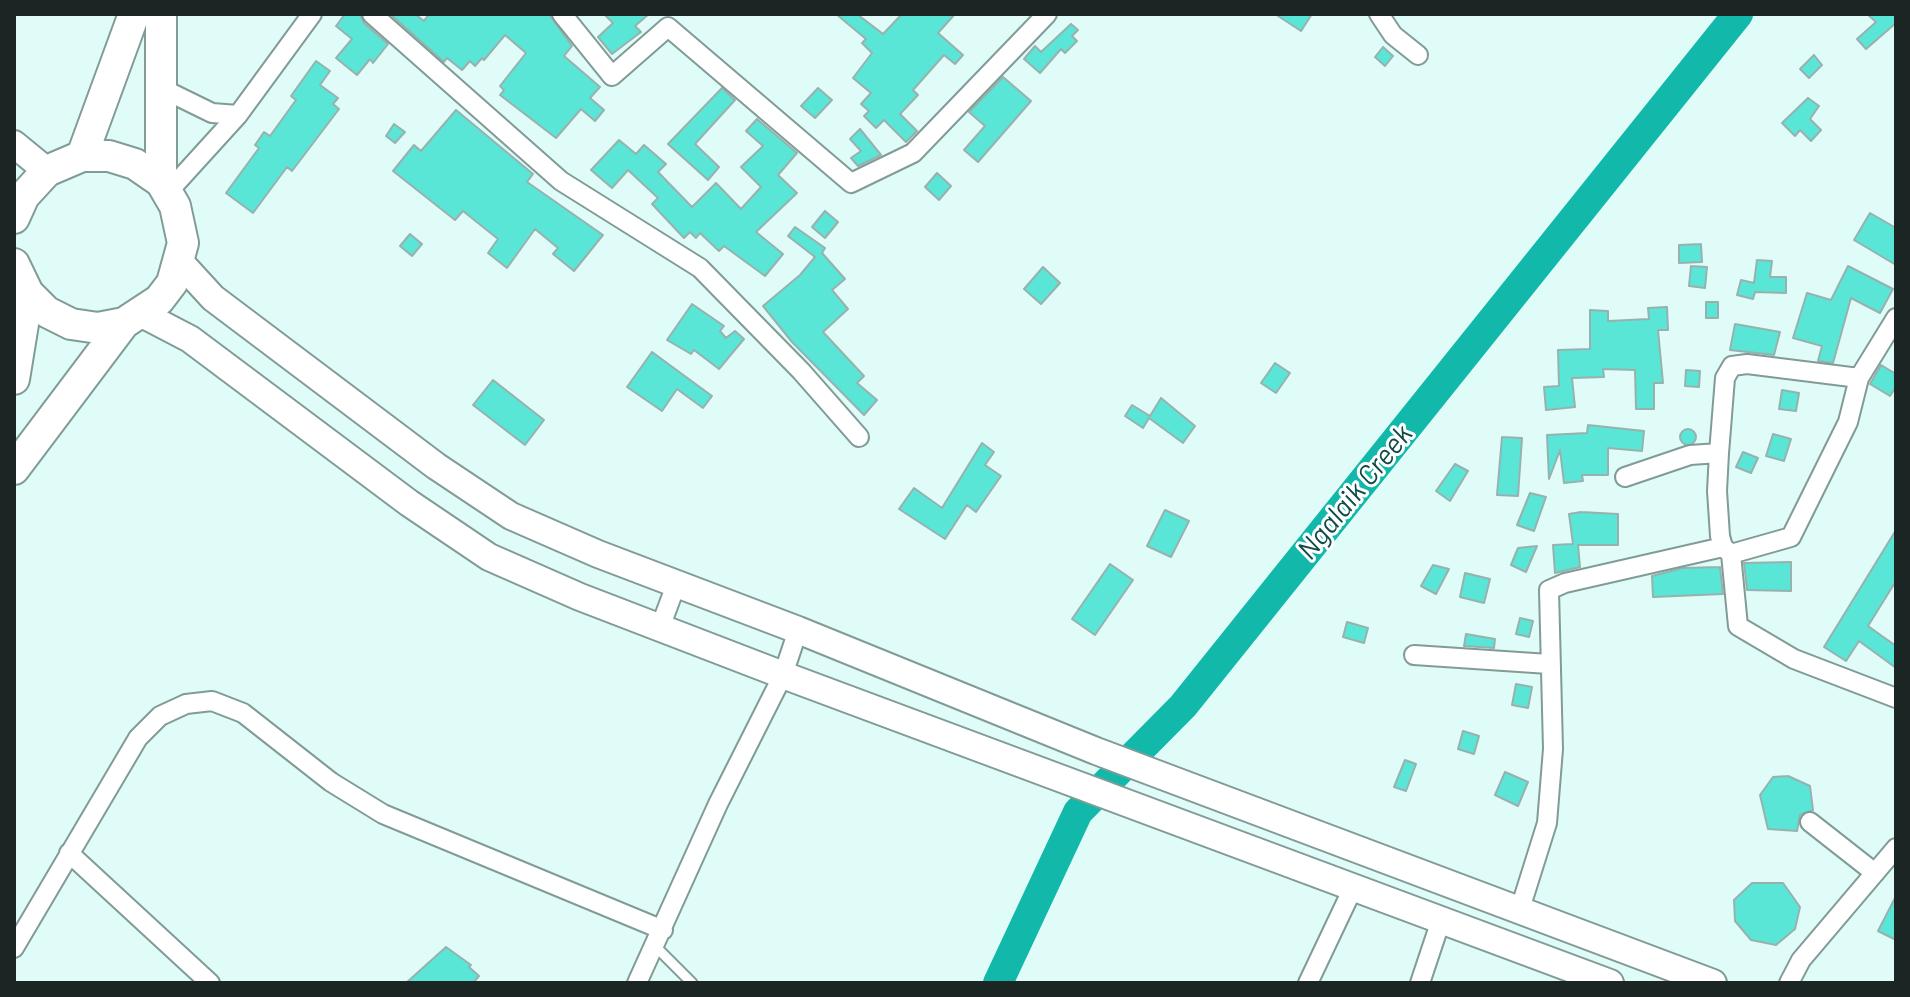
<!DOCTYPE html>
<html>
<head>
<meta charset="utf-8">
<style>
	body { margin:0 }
	#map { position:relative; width:1910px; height:997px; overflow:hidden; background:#e0fcf8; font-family:Barlow,sans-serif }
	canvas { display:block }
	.frame { position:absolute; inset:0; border:16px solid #1b2524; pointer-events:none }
</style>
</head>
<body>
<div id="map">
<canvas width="1910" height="997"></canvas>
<div class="frame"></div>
</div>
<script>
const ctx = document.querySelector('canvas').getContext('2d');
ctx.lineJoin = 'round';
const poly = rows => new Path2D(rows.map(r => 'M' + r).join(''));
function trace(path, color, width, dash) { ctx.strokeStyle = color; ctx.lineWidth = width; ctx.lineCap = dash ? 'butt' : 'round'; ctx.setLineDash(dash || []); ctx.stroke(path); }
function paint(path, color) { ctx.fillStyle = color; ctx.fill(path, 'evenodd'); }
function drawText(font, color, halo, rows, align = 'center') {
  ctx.font = font + ' Barlow,sans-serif'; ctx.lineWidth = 6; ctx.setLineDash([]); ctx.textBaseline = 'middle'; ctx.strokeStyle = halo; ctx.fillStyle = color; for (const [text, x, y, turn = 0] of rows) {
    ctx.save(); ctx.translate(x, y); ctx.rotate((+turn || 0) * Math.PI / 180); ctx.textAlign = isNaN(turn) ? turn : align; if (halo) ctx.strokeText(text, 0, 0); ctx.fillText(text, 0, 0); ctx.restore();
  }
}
trace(poly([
	[998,983,1078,812,1183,706,1738,14]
]), '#12b9ab', 30);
const building = poly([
	[345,14,360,14,364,23,388,44,373,63,370,59,357,75,336,58,352,39,336,26,345,14],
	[390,14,415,14,424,21,429,14,549,14,572,46,564,56,600,87,590,98,604,110,595,121,581,109,556,138,500,95,504,90,500,86,526,53,505,35,484,60,482,58,475,66,470,61,462,70,447,58,444,62,390,14],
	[604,14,649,14,635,26,641,32,612,54,598,37,613,23,604,14],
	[836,14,857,14,883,34,902,14,955,14,938,33,963,55,955,64,944,55,913,90,918,95,900,114,917,131,906,142,884,120,876,128,864,116,869,111,861,104,871,93,853,78,872,53,862,43,866,39,836,14],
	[1275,14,1312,14,1301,31,1275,14],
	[1867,14,1896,14,1896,23,1866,49,1857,39,1876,22,1867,14],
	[1071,24,1078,30,1072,36,1077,41,1065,53,1061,49,1040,73,1024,59,1035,46,1041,52,1071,24],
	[1383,47,1393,56,1385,66,1375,57,1383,47],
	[1814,55,1822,65,1809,78,1800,69,1814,55],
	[316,61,330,71,320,85,338,98,333,104,339,109,292,171,287,167,253,213,226,193,259,148,255,145,264,132,270,136,296,100,291,96,316,61],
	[1003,77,1031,101,978,162,964,150,985,126,969,112,1003,77],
	[722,88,735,100,695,144,719,167,708,180,668,144,722,88],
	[818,88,832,100,815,118,801,106,818,88],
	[1808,98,1819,106,1810,119,1821,130,1811,141,1800,130,1795,136,1782,123,1808,98],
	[456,110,533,174,527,182,603,235,574,271,553,254,558,248,535,229,507,268,488,253,498,239,463,211,455,220,393,171,414,145,421,151,456,110],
	[757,119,797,153,778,175,797,193,756,232,783,254,765,276,724,246,719,251,700,233,696,238,690,232,684,238,652,204,658,198,628,170,612,188,591,170,619,140,636,154,644,145,666,164,658,172,692,207,716,183,741,209,761,187,741,167,763,146,746,131,757,119],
	[394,124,405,132,395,143,386,136,394,124],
	[860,129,881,155,858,166,851,158,861,151,850,139,860,129],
	[937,173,951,186,939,200,925,187,937,173],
	[825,211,838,222,825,238,812,227,825,211],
	[1870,213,1896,228,1896,265,1854,240,1870,213],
	[795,227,825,248,822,253,845,279,832,290,848,309,823,332,864,376,857,383,877,400,864,415,792,342,763,306,800,275,815,257,788,236,795,227],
	[410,234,422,244,412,256,400,246,410,234],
	[1701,244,1702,262,1679,263,1679,245,1701,244],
	[1757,260,1772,261,1770,277,1786,277,1786,293,1755,292,1753,299,1737,295,1741,280,1754,283,1757,260],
	[1691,266,1707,267,1705,288,1689,286,1691,266],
	[1848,266,1893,289,1880,313,1851,298,1833,363,1818,361,1822,346,1793,338,1807,293,1831,300,1848,266],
	[1043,267,1060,283,1041,304,1024,289,1043,267],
	[1706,302,1718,302,1718,318,1706,318,1706,302],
	[692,304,724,326,720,331,726,338,735,331,744,339,719,369,694,350,691,354,667,340,692,304],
	[1667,307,1668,330,1658,330,1663,383,1654,383,1654,409,1636,409,1635,370,1603,369,1604,377,1572,378,1575,407,1546,410,1544,387,1559,386,1558,350,1590,349,1590,310,1608,311,1608,321,1649,319,1648,308,1667,307],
	[1735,324,1780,332,1774,355,1730,350,1735,324],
	[652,352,712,396,703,408,677,389,662,411,627,387,652,352],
	[1275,363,1290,373,1276,393,1261,383,1275,363],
	[1881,365,1896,374,1896,387,1890,396,1870,384,1881,365],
	[1686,370,1700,371,1699,387,1685,386,1686,370],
	[493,380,544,420,525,445,473,405,493,380],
	[1782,390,1799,393,1796,411,1779,409,1782,390],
	[1161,398,1195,426,1183,443,1149,418,1143,428,1125,416,1132,405,1150,416,1161,398],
	[1588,425,1644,431,1642,451,1608,448,1608,475,1582,475,1583,481,1564,483,1560,450,1549,479,1547,435,1587,433,1588,425],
	'1680 437a8 8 0 1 1 16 0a8 8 0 1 1-16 0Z',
	[1773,434,1791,439,1784,461,1766,456,1773,434],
	[1502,437,1522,438,1518,496,1497,495,1502,437],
	[982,443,994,452,985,465,1001,476,976,512,967,505,945,539,899,509,914,488,942,508,982,443],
	[1743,452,1758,458,1751,473,1736,467,1743,452],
	[1455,464,1468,471,1450,501,1436,491,1455,464],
	[1530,493,1546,497,1534,531,1517,525,1530,493],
	[1165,510,1189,521,1171,557,1147,546,1165,510],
	[1581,512,1618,514,1618,545,1578,545,1580,567,1555,573,1553,545,1573,544,1569,514,1581,512],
	[1896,530,1896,581,1868,626,1896,646,1896,668,1859,641,1846,661,1824,647,1896,530],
	[1537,546,1526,572,1511,565,1518,548,1537,546],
	[1791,562,1791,591,1747,590,1744,563,1791,562],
	[1110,564,1133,580,1095,635,1072,619,1110,564],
	[1433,565,1449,569,1436,594,1421,586,1433,565],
	[1720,567,1723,594,1653,597,1652,576,1683,568,1720,567],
	[1465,573,1490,579,1484,603,1460,597,1465,573],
	[1520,618,1533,621,1529,637,1516,634,1520,618],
	[1347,622,1368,628,1364,643,1343,637,1347,622],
	[1466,634,1495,639,1494,648,1464,646,1466,634],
	[1516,684,1532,687,1528,708,1512,705,1516,684],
	[1463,731,1479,736,1474,754,1458,749,1463,731],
	[1405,760,1416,764,1406,791,1394,787,1405,760],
	[1505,772,1528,782,1518,806,1495,795,1505,772],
	[1788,776,1810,786,1813,810,1800,815,1797,831,1768,829,1760,795,1773,777,1788,776],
	[1752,883,1783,883,1800,907,1795,929,1776,945,1751,940,1735,921,1734,900,1752,883],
	[1896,896,1896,940,1878,931,1896,896],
	[446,947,471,965,469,967,479,976,473,983,406,983,446,947]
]);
paint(building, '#5ae6d7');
trace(building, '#97b2ae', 2);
const service = poly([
	[655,946,692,983]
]);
const minor = poly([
	[372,14,561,181,700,268,801,371,859,437],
	[562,14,612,76,668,27,851,183,913,153,1047,14],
	[1379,14,1393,35,1418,55],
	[163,89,212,113,238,115],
	[168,192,238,115,312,14],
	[1859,378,1747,364,1732,366,1725,378,1719,453,1717,491,1720,536,1723,547,1731,554,1738,626,1794,659,1896,698],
	[1625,477,1690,455,1719,453],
	[1731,554,1791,537,1848,422,1859,378,1896,318],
	[661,625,677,582],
	[1414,655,1549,664],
	[1810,822,1875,873],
	[69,853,210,983],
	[1520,909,1547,823,1553,749,1549,590,1565,583,1723,547],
	[14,948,138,738,160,716,186,704,212,701,243,713,331,782,383,814,663,930],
	[637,983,718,804,783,675,798,630],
	[1308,983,1353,888],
	[1420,983,1441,920],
	[1789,983,1801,960,1896,848]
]);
const secondary = poly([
	[14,144,47,171],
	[180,262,213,298,436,466,511,516,598,554,798,630,1096,751,1713,983],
	[142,314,190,339,409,503,489,557,580,597,783,675,1610,983]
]);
const primary = poly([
	[82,156,134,14],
	[161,182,161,14],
	[14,218,24,196,47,171,82,156,109,156,135,164,161,182,175,206,183,243,172,283,159,300,124,323,98,328,71,324,47,312,28,293,14,264],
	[14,379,28,293],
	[14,469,124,323]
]);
trace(service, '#819b97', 13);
trace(minor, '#819b97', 22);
trace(secondary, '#819b97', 30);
trace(primary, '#819b97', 34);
trace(service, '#fff', 9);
trace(minor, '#fff', 18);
trace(secondary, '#fff', 26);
trace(primary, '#fff', 30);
drawText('italic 28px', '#0e4c46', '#fff', [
	["Ngalaik Creek",1355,492,-51]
]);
</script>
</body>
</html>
